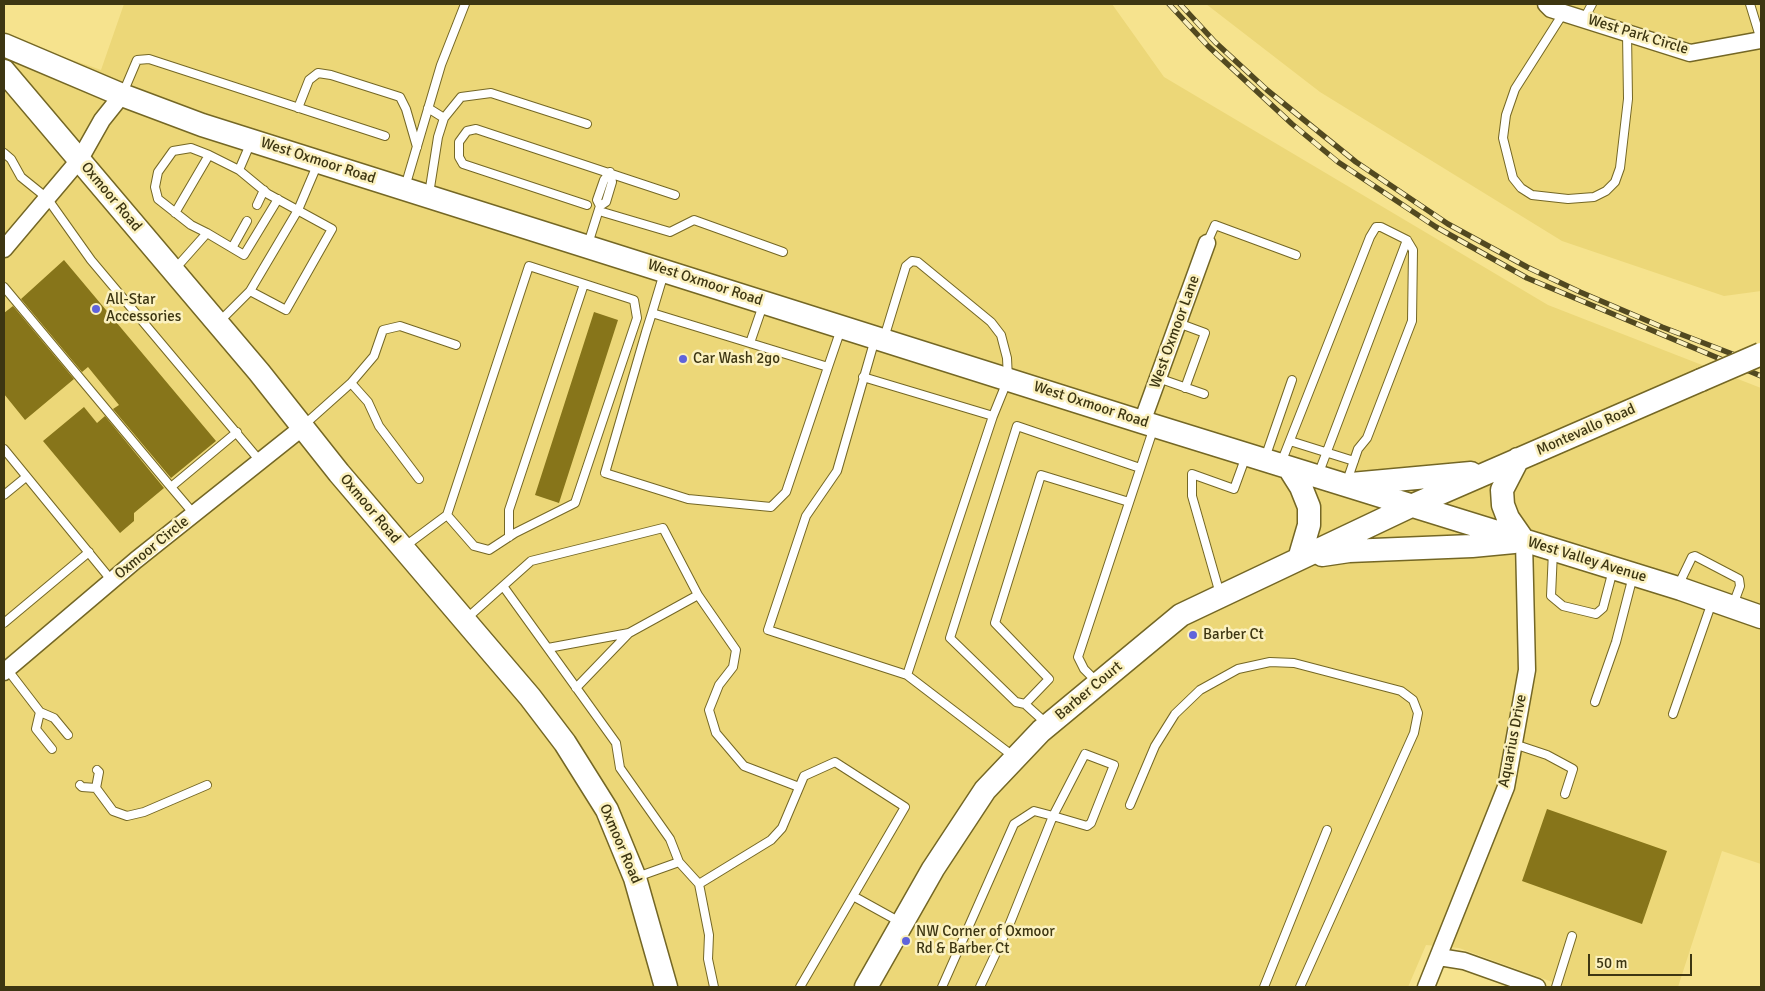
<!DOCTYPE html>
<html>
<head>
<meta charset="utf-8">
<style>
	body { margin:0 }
	#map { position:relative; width:1765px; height:991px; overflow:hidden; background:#f6e38e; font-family:Signika,sans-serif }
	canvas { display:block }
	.frame { position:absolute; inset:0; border:5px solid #3d3612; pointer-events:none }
	.scale { position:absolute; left:1588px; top:954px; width:104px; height:22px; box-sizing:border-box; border:2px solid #3d3612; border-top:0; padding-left:6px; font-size:15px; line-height:18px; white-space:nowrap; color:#3d3612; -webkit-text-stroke:4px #fbf1bf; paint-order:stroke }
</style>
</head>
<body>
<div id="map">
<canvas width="1765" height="991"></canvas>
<div class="frame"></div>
<div class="scale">50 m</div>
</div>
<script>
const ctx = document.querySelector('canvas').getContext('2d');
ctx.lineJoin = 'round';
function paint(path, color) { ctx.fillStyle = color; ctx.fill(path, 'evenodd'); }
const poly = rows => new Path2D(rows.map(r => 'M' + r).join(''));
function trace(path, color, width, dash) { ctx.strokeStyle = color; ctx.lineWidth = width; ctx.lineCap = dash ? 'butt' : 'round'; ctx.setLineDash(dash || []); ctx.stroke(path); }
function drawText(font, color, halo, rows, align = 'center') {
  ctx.font = font + ' Signika,sans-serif'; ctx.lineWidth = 5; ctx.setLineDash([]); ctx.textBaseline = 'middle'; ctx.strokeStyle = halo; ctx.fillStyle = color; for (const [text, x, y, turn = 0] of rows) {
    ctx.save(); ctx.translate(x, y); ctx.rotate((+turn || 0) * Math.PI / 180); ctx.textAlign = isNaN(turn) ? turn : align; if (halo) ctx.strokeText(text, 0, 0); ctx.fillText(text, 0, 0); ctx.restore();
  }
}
paint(poly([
	[124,4,1112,4,1164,77,1548,305,1761,388,1761,864,1722,851,1678,987,1566,987,1459,948,1426,945,1408,987,4,987,4,36,101,70],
	[1206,4,1761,4,1761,291,1724,296,1562,241,1320,92]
]), '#ecd778');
paint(poly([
	[64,260,216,441,171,478,113,409,119,405,88,367,82,372,21,299],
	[13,306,74,379,25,420,4,394,4,313],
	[594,312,618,320,559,503,535,495],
	[84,407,97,423,105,416,164,488,134,513,134,521,120,533,43,441],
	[1547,809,1667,851,1642,924,1522,881]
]), '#87751a');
const lane = poly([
	[1750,4,1761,40],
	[1564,12,1515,89,1506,115,1503,138,1513,178,1521,188,1532,195,1568,199,1594,197,1606,191,1615,182,1620,168,1628,99,1627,33],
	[1584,19,1592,4],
	[123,93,137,60,149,59,385,136],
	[298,108,309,80,318,73,331,75,400,97,406,109,417,147],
	[428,108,444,118],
	[4,153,11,159,21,177,47,198,91,260,260,461],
	[239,170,251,142],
	[405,187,441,65,465,4],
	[429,194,438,137,444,118,461,97,491,93,587,124],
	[257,205,264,190],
	[587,205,463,164,459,157,459,142,467,131,476,129,675,195],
	[599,211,670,232,694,220,783,252],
	[175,213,209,155],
	[207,233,244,255,278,199],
	[1207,243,1215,225,1296,255],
	[588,244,600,206,606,202,612,182,610,172,604,180,597,200,600,206],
	[232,248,247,221],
	[175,269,207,233,191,225,158,199,155,187,158,172,173,151,191,148,209,155,239,170,268,194,332,229,286,310,250,291,218,323],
	[4,287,171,487],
	[250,291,298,210,318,163],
	[652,313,828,367,786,492,771,507,688,499,605,473,646,332,652,313,664,273],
	[1178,323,1205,333,1185,388],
	[875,339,837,471,806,516,768,630,907,675,1013,756],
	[750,343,763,305],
	[828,367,841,329],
	[863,377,993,416,1008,379,1007,358,1001,335,991,322,918,262,912,261,906,266,884,338],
	[1158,378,1204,394],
	[351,383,374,356,383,330,400,326,456,345],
	[304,425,351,383,368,402,379,426,419,479],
	[1290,441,1354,461],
	[4,449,112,581],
	[1265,458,1292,380],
	[1281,463,1370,237,1376,227,1381,227,1407,240,1413,250,1412,321,1367,438,1358,449,1347,481],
	[1318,475,1407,240],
	[4,495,26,477],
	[194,514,171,487,237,432],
	[509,537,509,510,584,284],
	[404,547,447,515,529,266,634,300,637,318,575,503,515,533,489,550,474,546,447,515],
	[1553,551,1551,596,1563,606,1596,614,1603,608,1613,570],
	[503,586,616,743,620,768,670,839,679,862],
	[1678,586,1692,557,1695,556,1739,579,1740,586,1733,605],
	[1220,594,1192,496,1192,474,1234,489,1246,456],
	[466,619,531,561,663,528,698,595,736,650,733,667,719,685,709,710,716,733,744,766,799,787],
	[4,623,89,552],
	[548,648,629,633,698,595],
	[7,669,40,712],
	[907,675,993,416],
	[1097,682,1084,669,1078,657,1154,427],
	[576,688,629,633],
	[1595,702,1616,642,1633,576],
	[1025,704,1049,679,995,623,1041,475,1129,502],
	[1673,714,1712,602],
	[1047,724,1025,704,1016,702,950,638,1017,426,1140,468],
	[1514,744,1547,755,1573,769,1565,794],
	[52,749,36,729,40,712,54,718,68,735],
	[1085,754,1114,765,1091,823,1087,826,1053,816,1085,754],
	[80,785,82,787,96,788,99,772,97,770],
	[96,788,113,811,127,816,144,812,207,785],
	[1130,805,1155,746,1175,714,1200,690,1238,669,1270,662,1294,663,1401,691,1413,700,1418,713,1414,733,1300,987],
	[637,877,679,862,699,884],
	[853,896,900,922],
	[714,987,708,959,709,935,699,884,771,840,782,828,804,776,835,762,905,807,800,987],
	[942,987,1014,824,1034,811,1053,816,1010,923,980,987],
	[1264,987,1327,830],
	[1556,987,1572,936]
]);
const street = poly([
	[1546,4,1551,9,1690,53,1761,40],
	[4,249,80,159,102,120,122,95],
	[1142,422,1207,243],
	[4,672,136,560,303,427],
	[1439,957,1464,961,1537,987],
	[1426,987,1506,787,1527,670,1524,541]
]);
const secondary = poly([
	[4,45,122,95,202,125,1142,422,1681,589,1761,617],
	[4,71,259,372,339,473,530,697,565,743,607,810,635,878,666,987],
	[1518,459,1502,490,1503,505,1508,518,1524,541],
	[1289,468,1301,487,1309,507,1309,525,1299,559],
	[1351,484,1471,473],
	[1322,555,1349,551,1472,546,1514,542],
	[866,987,933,869,985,790,1041,731,1181,615,1411,506,1701,380]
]);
trace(lane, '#746725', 10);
trace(street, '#746725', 19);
trace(secondary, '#746725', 25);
trace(lane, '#fff', 8);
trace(street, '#fff', 16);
trace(secondary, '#fff', 22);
const rail = poly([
	[1169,4,1208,46,1292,124,1338,162,1436,227,1527,278,1761,376],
	[1180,4,1215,42,1267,90,1356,162,1448,224,1527,267,1580,292,1662,327,1761,365]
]);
trace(rail, '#524920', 5.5);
trace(rail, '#fbf1bf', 4, [11]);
const secondaryBridge = poly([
	[1701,380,1761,354]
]);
trace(secondaryBridge, '#746725', 25, []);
trace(secondaryBridge, '#fff', 22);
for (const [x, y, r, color] of [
	[96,309,5,"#5f63db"],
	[683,359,5,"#5f63db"],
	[1193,635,5,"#5f63db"],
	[906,941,5,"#5f63db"]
]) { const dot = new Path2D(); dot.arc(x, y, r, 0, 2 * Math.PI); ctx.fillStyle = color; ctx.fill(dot); trace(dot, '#fbf1bf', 2); }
drawText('15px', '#3d3612', '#fbf1bf', [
	["West Park Circle",1638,35,17],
	["West Oxmoor Road",318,161,18],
	["Oxmoor Road",111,197,50],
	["West Oxmoor Road",705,283,18],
	["West Oxmoor Lane",1175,332,-70],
	["West Oxmoor Road",1091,405,18],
	["Montevallo Road",1586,430,-24],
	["Oxmoor Road",370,509,50],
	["Oxmoor Circle",152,548,-39],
	["West Valley Avenue",1587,560,17],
	["Barber Court",1089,691,-40],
	["Aquarius Drive",1513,741,-79],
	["Oxmoor Road",620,844,67]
]);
drawText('15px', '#3d3612', '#fbf1bf', [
	["All-Star",106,300],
	["Accessories",106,317],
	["Car Wash 2go",693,359],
	["Barber Ct",1203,635],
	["NW Corner of Oxmoor",916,932],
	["Rd & Barber Ct",916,949]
], 'left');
</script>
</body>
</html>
